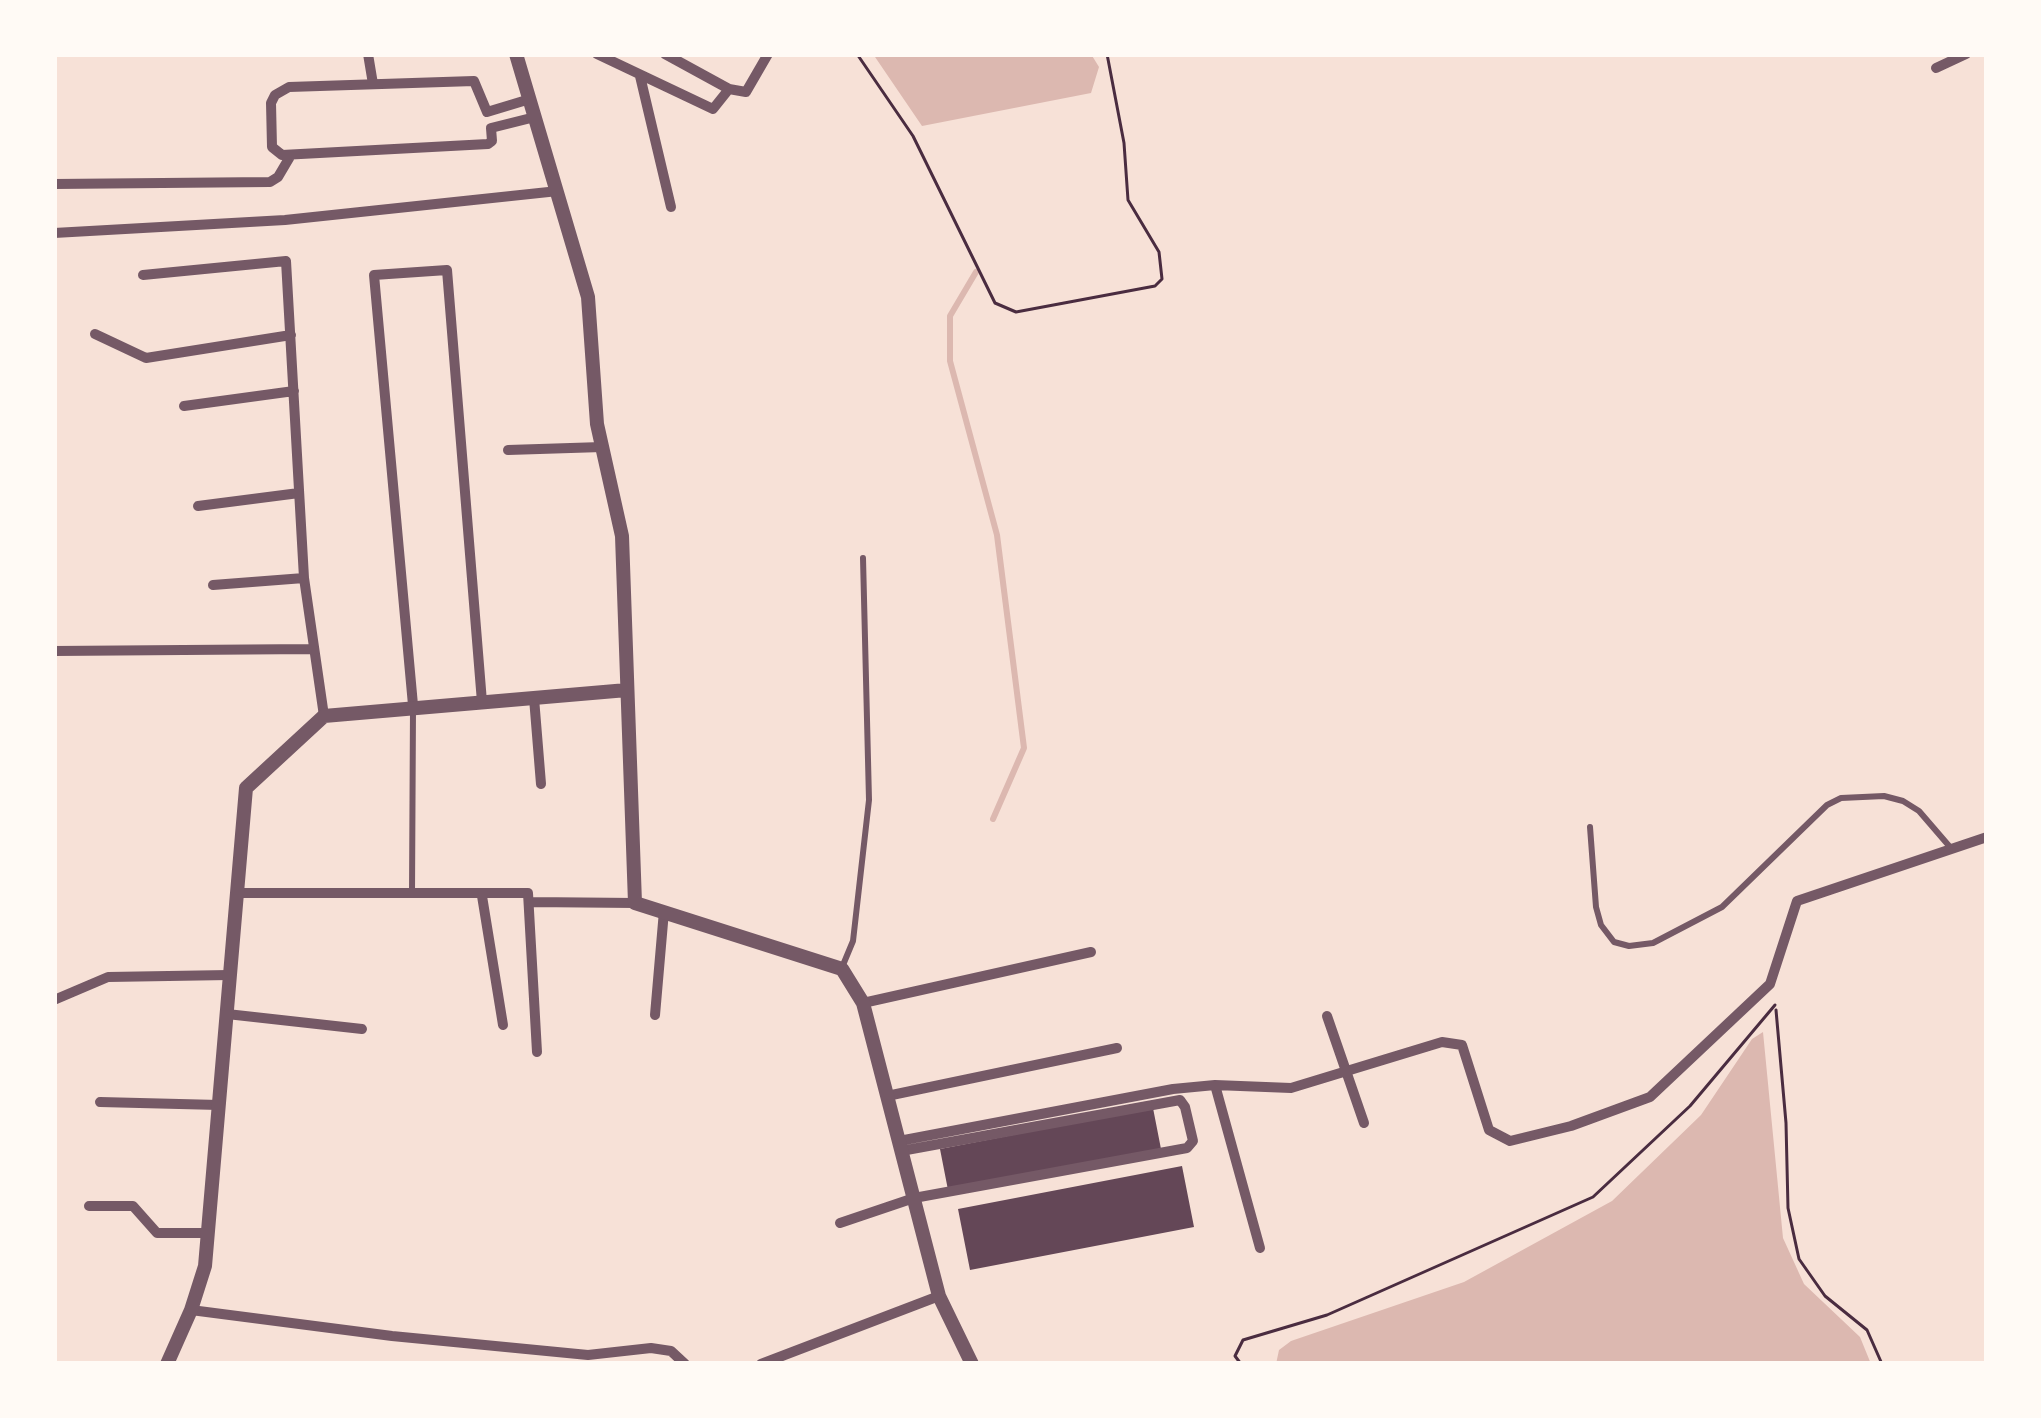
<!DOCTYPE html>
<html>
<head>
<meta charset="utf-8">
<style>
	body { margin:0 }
	#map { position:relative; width:2041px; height:1418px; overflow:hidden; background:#f7e1d7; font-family:"DM Sans",sans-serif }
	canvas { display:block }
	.frame { position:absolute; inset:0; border:57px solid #fffaf5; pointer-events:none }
</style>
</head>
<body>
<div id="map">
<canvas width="2041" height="1418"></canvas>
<div class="frame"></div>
</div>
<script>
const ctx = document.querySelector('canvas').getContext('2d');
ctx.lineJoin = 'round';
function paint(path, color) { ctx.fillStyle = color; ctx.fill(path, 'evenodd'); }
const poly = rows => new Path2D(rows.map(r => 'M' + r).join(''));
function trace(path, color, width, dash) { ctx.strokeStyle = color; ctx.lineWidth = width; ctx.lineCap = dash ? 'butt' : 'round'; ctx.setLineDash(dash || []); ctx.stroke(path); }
paint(poly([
	[873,54,1091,54,1099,67,1091,93,922,126],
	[1763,1032,1783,1238,1804,1284,1860,1337,1871,1364,1276,1364,1279,1350,1291,1341,1464,1282,1612,1201,1701,1115,1752,1039]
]), '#dcb8b0');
trace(poly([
	[976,272,950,316,950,361,997,535,1024,748,993,819]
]), '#dcb8b0', 6);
paint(poly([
	[1153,1108,1161,1149,948,1190,940,1149],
	[1182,1166,1194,1227,970,1270,958,1209]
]), '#644757');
trace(poly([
	[857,54,913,136,995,303,1016,312,1155,286,1162,279,1159,252,1128,200,1124,143,1107,54],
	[1776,1010,1786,1123,1788,1208,1799,1259,1825,1296,1867,1330,1882,1364],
	[1241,1364,1235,1356,1243,1340,1327,1315,1593,1197,1690,1106,1775,1005]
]), '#4a2c40', 3);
trace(poly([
	[1590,827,1596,907,1601,925,1614,942,1629,946,1653,943,1722,907,1827,805,1841,798,1884,796,1903,801,1919,811,1950,847],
	[412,893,413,709],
	[843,965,853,941,869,800,863,558]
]), '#755966', 6);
trace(poly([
	[368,54,373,84],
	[597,54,713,109,729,89,665,54],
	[1936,68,1966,54],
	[640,76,671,207],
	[729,89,746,92,768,54],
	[530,99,487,112,474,81,289,87,275,95,271,103,272,147,282,155,488,144,492,141,491,128,535,117],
	[54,184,270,182,278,177,291,155],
	[54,233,285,220,558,191],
	[143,275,286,261,304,578,324,716],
	[95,334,146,358,291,335],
	[184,406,294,391],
	[508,450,602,447],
	[198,506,299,493],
	[213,585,304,578],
	[54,651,313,649],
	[534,698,541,784],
	[413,705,374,275,447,270,482,702],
	[237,893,528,893,537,1052],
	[482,896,503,1025],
	[530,902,635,903],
	[54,1000,108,977,229,975],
	[863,1003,1091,952],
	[227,1014,362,1029],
	[655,1015,664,911],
	[1327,1016,1364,1123],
	[1215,1085,1260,1248],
	[887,1096,1117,1048],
	[100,1102,219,1105],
	[899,1141,1173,1089,1215,1085,1291,1088,1442,1042,1462,1045,1489,1130,1510,1141,1571,1126,1650,1097,1770,984,1797,901,1987,837],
	[89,1206,133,1206,157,1233,208,1233],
	[840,1223,914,1198,1187,1148,1193,1141,1185,1107,1180,1100,901,1151],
	[191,1310,392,1336,588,1355,651,1348,671,1351,685,1364],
	[761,1364,939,1296]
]), '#755966', 10);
trace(poly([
	[516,54,588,297,597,424,622,536,635,903,842,969,863,1003,939,1296,972,1364],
	[167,1364,191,1310,205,1266,246,788,324,716,627,690]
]), '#755966', 14);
</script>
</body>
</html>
